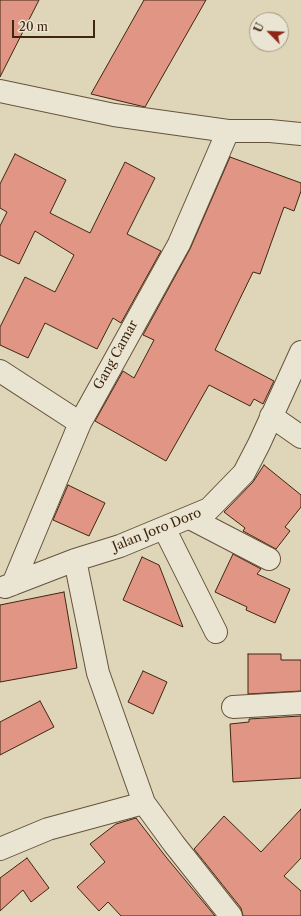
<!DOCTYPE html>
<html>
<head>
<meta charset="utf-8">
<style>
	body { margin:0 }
	#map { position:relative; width:301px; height:916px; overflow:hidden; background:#dfd6ba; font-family:"Libre Caslon Text",serif }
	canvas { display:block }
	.north { position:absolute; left:249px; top:12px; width:40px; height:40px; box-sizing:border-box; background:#eae4d2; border:1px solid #a69884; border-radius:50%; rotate:294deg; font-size:11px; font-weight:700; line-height:16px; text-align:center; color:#3f270f }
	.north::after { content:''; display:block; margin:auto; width:14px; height:18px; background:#8f2418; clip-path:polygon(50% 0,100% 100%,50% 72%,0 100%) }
	.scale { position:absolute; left:12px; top:20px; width:83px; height:18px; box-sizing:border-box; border:2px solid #3f270f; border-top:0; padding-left:5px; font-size:12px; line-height:14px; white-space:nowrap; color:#3f270f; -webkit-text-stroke:3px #eae4d2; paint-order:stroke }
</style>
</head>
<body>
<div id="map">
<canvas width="301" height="916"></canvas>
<div class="north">U</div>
<div class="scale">20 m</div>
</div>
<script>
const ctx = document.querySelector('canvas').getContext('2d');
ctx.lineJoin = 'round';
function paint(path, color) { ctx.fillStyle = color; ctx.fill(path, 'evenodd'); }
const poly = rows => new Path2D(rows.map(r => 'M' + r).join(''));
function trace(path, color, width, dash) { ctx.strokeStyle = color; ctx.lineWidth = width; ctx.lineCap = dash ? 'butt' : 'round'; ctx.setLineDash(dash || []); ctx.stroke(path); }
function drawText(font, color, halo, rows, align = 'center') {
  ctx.font = font + ' "Libre Caslon Text",serif'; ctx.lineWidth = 3.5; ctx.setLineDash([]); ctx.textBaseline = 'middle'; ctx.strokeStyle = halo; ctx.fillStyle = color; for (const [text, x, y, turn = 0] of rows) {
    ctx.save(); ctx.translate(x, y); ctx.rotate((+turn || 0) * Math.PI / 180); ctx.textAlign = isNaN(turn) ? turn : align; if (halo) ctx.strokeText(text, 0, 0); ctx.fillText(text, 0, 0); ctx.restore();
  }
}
const building = poly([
	[0,0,39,0,0,77,0,0],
	[144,0,206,0,145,107,91,94,144,0],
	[15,154,66,180,50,213,90,233,125,162,155,178,127,234,161,251,121,323,113,318,97,349,45,323,28,358,0,345,0,327,25,277,55,292,74,255,35,231,19,264,0,255,0,226,7,212,0,208,0,184,15,154],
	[230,157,301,183,301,191,294,211,284,207,260,274,253,272,215,350,274,381,263,404,254,399,250,406,209,385,166,461,95,421,123,371,134,378,154,340,143,335,190,249,230,157],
	[264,465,301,495,301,507,285,527,290,531,276,549,243,531,245,528,224,512,253,482,264,465],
	[68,485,105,503,89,536,53,520,68,485],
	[233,554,261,569,257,574,290,589,275,623,246,610,247,607,215,592,233,554],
	[142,557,159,565,183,627,123,600,142,557],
	[64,592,77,668,0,682,0,605,64,592],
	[248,654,281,654,281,660,301,660,301,691,248,694,248,654],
	[143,671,167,682,153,714,128,702,143,671],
	[40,701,54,727,0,755,0,722,40,701],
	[301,716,301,778,233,782,230,724,249,722,249,719,301,716],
	[301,809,301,858,284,876,301,891,301,916,243,916,241,908,194,849,224,816,261,852,301,809],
	[136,818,166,857,215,916,121,916,108,902,99,911,77,887,105,862,90,844,116,824,136,818],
	[27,858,49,888,31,902,23,890,0,911,0,878,27,858]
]);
paint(building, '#e19585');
trace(building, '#3f270f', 1);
const minor = poly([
	[0,91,114,115,228,131,270,131,301,134],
	[0,371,80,423],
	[271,416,301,437],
	[190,518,269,559],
	[164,528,216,632],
	[75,560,98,673,144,803,174,844,231,916],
	[13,584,80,423,179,244,228,131],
	[5,587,75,560,120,546,209,509,244,473,259,444,301,352],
	[233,707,301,703],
	[0,849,48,829,144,803]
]);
trace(minor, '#67533a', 24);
trace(minor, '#eae4d2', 22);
drawText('13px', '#3f270f', '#eae4d2', [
	["Gang Camar",116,355,-61],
	["Jalan Joro Doro",157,530,-22]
]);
</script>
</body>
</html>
